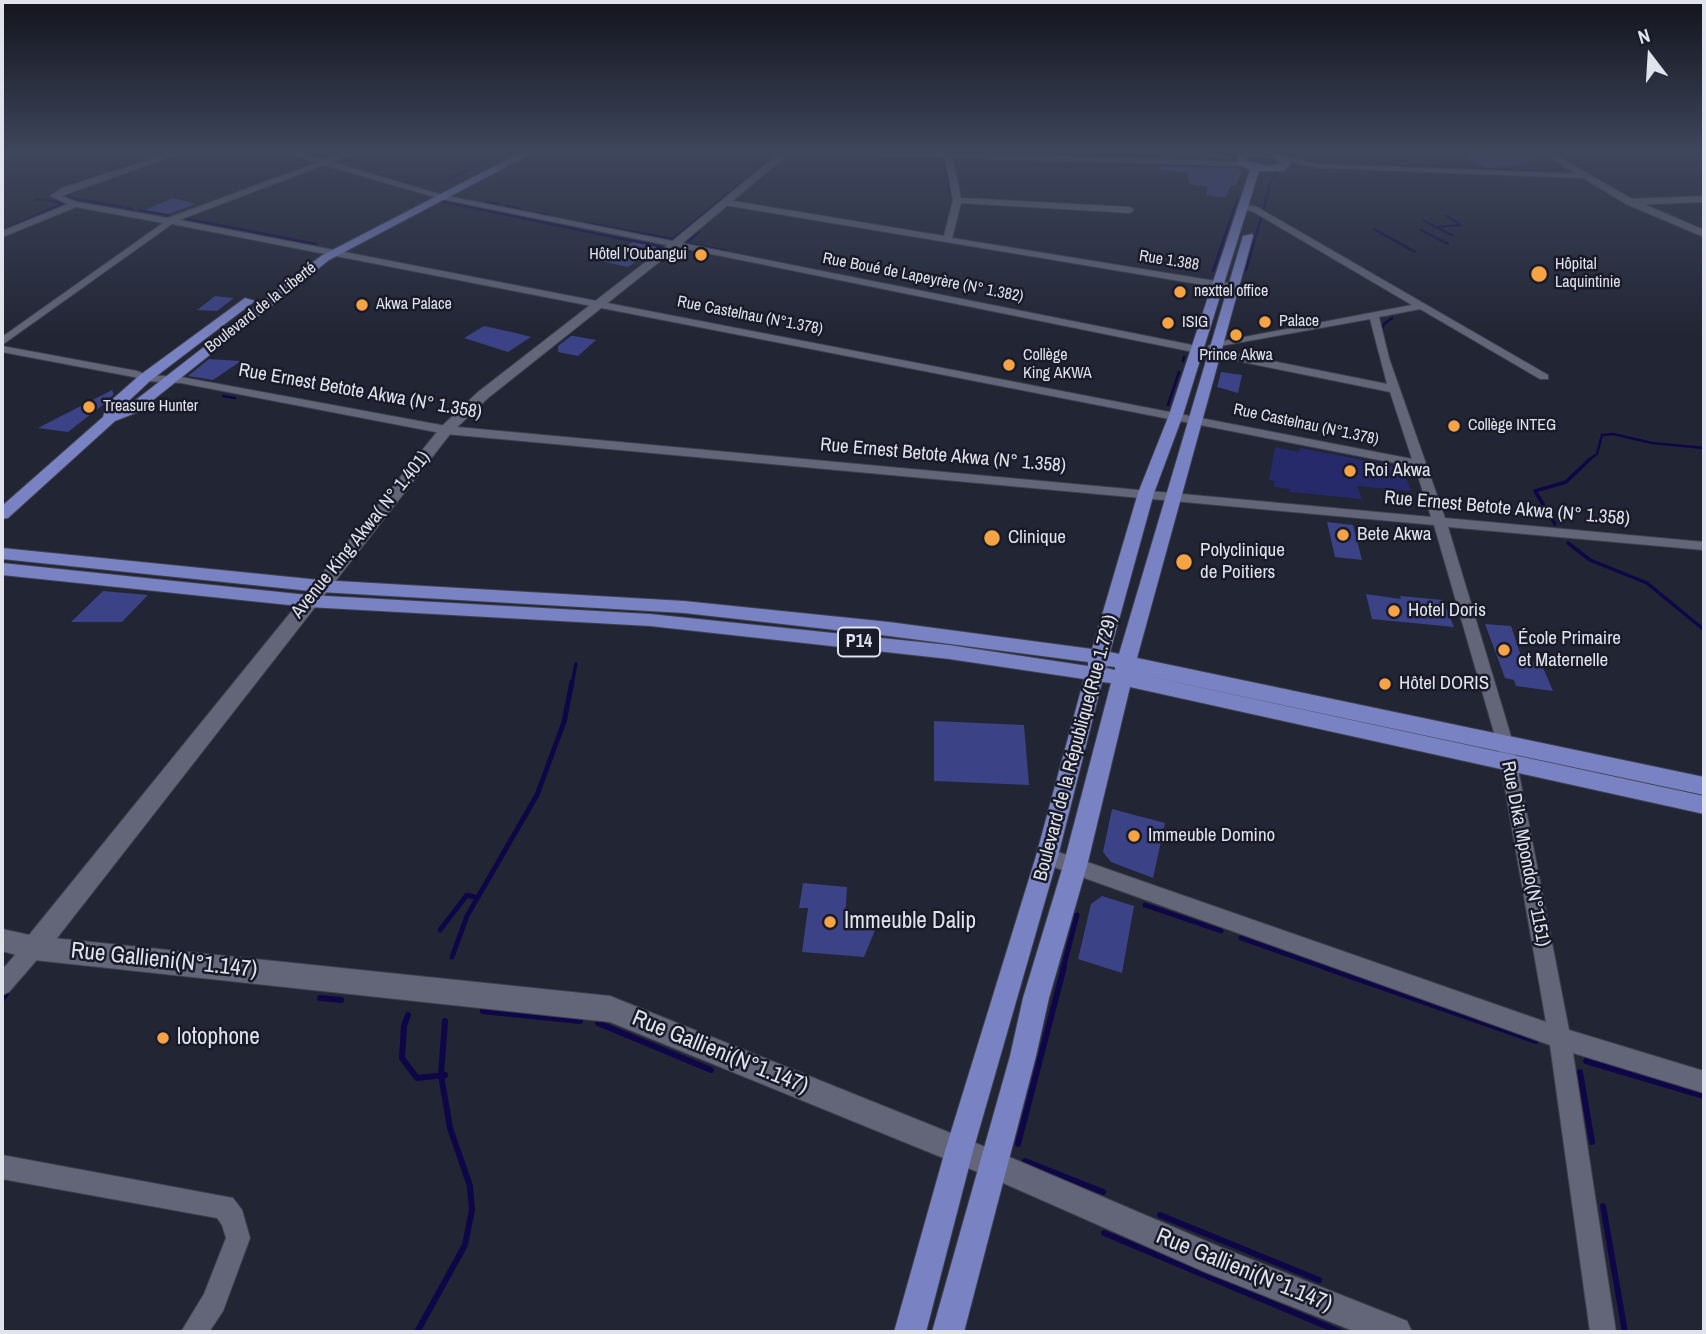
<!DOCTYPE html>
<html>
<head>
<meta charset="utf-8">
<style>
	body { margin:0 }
	#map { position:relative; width:1706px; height:1334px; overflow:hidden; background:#222534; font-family:"Archivo Narrow",sans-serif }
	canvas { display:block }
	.frame { position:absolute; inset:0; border:4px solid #e0e2ec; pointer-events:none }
	.north { position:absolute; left:1615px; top:21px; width:70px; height:70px; -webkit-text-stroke:5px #191b29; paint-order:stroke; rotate:343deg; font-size:19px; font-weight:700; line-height:28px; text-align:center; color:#e0e2ec }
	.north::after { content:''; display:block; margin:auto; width:24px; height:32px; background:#e0e2ec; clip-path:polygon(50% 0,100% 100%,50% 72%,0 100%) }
</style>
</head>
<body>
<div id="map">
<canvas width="1706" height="1334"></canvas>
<div class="frame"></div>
<div class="north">N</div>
</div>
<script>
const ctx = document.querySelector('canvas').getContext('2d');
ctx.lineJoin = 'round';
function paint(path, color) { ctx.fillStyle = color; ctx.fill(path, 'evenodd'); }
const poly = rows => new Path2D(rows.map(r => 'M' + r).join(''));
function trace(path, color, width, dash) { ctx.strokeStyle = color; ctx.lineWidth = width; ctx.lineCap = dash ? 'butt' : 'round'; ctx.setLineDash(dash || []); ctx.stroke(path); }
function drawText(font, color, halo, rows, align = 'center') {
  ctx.font = font + ' "Archivo Narrow",sans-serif'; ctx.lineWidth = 5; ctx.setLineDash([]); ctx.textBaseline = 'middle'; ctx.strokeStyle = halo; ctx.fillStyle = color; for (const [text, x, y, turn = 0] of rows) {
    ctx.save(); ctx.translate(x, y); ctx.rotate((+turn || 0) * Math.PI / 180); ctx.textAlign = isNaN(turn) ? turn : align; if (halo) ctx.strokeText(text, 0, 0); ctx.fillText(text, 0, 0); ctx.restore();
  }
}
paint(poly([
	[1275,447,1299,452,1300,448,1394,466,1404,471,1411,491,1357,486,1362,499,1290,492,1290,489,1274,487,1274,481,1269,480]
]), '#272a6a');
trace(poly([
	[717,151,770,152],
	[865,151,1018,155],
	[791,153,803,153],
	[179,154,189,151],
	[1543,154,1564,167],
	[158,156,174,151],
	[772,157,777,153],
	[945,157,949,191],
	[1076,157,1146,159],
	[157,162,168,158],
	[1346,165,1388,166],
	[1394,166,1442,167],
	[760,167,764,164],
	[1450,168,1538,171],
	[119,169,146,160],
	[1550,171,1563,168],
	[106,173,113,171],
	[448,180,506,151],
	[76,183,99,176],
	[734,189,742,182],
	[69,192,67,195,71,198,122,207],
	[440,201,661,247,644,261],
	[487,202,499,205],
	[506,206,521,209],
	[126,208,132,209],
	[139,210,169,215],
	[1263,210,1273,216],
	[1263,211,1271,181,1277,173],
	[538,213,547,215],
	[186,216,183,218,316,244],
	[1424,221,1452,235],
	[585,223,673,239,732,191],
	[1437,227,1461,225,1447,216],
	[1374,229,1415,252],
	[1421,230,1448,244],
	[2,231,64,203,36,199],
	[699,232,686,243,726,251],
	[679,249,690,251],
	[1246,270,1261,218],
	[1213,271,1237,200],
	[1381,331,1384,324,1392,318],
	[1183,361,1184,357],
	[223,396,235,398],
	[1168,405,1179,372],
	[1587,461,1597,454,1602,435,1613,434,1652,443,1704,448]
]), '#0f0647', 2.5);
trace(poly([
	[1555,524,1535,491,1566,482,1590,459],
	[1568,543,1590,560,1647,583,1703,629],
	[572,683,576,664]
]), '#0f0647', 3.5);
trace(poly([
	[1145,905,1221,931],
	[440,930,467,895,477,898],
	[1241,938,1329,969],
	[452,957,467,916,537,795,564,722,572,682],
	[1063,969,1077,915]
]), '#0f0647', 5);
trace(poly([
	[1324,967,1536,1041],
	[320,998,341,1000],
	[2,999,6,994],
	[483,1011,580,1021],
	[408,1015,404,1026,402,1058,417,1078,445,1075],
	[598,1023,711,1070],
	[1586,1061,1704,1096],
	[1580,1072,1592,1142],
	[1018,1144,1064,967],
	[1025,1161,1103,1192],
	[1603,1206,1625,1332],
	[1160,1215,1319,1280],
	[1104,1233,1340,1332],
	[417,1332,465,1245,472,1210,470,1186,450,1128,441,1075,445,1021]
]), '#0f0647', 6);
paint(poly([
	[1163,151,1202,151,1230,156,1230,159,1162,157],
	[1521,152,1537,160,1520,165,1485,168,1465,157],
	[1160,166,1236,168,1243,171,1235,186,1231,185,1226,197,1219,197,1206,195,1208,187,1189,184,1187,172,1160,170],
	[173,198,196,204,168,214,145,210],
	[633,242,657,247,628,267,601,261],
	[215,296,234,298,217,311,197,310],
	[484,326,516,333,531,337,508,352,464,338],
	[571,336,574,336,596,340,578,356,558,352,558,346],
	[209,359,241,361,213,380,188,376],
	[1221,372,1242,375,1238,393,1217,387],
	[112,390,114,394,104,404,68,432,38,428],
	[1327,522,1353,525,1362,560,1335,557],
	[103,591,148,595,122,622,71,622],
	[1366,594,1401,599,1400,596,1443,600,1454,627,1372,619],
	[1485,624,1511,626,1523,662,1541,663,1553,691,1516,686,1514,680,1505,678],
	[934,721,1024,725,1029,785,934,781],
	[1112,809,1165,823,1153,878,1111,862,1103,852],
	[803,883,847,887,845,921,878,923,864,957,802,952,808,908,799,908],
	[1102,896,1134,906,1122,973,1078,959,1091,904]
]), '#3b4285');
const minor = poly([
	[176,151,187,151,61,196,77,202,168,218,316,163,280,151,291,151,324,160,349,151,359,151,332,162,442,195,1387,384,1370,319,1209,348,1208,346,1213,343,1412,305,1252,211,1239,209,1238,207,1242,204,1257,207,1548,375,1548,379,1540,379,1420,309,1379,317,1389,358,1445,518,1704,542,1704,550,1448,527,1513,743,1569,1030,1704,1071,1704,1093,1573,1053,1616,1332,1590,1332,1550,1045,1040,862,1038,856,1040,850,1047,848,1546,1022,1497,743,1434,525,446,434,181,383,145,381,134,377,2,352,2,346,137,371,147,375,181,377,446,426,1431,517,1415,467,172,224,2,345,2,337,163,223,76,207,5,236,2,237,2,231,68,204,50,196,62,188,176,151],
	[324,165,441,199,1390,392,1412,459,179,220,324,165],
	[796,151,869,151,1247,162,1244,166,953,158,961,198,1130,207,1134,210,1130,213,961,203,952,238,1234,284,1239,287,1234,290,724,205,724,201,727,200,944,236,953,200,945,158,800,153,796,151],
	[1284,157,1319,164,1583,174,1587,176,1583,178,1319,168,1281,161,1284,157],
	[1704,196,1704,202,1630,205,1626,202,1630,199,1704,196],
	[34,939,41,941,44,948,41,955,9,992,2,995,2,970,27,941,34,939],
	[2,1155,233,1198,242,1210,250,1238,223,1311,209,1332,181,1332,204,1294,226,1238,222,1225,217,1218,2,1179,2,1155]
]);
const tertiary = poly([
	[782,151,792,151,678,247,488,398,451,433,43,956,34,960,25,956,22,948,25,940,441,427,478,392,670,243,782,151]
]);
const secondary = poly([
	[1538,151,1548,151,1634,200,1704,230,1704,237,1626,204,1538,151],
	[2,929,34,936,610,996,993,1150,1220,1247,1407,1321,1412,1332,1356,1332,1205,1272,985,1175,610,1022,34,960,2,951,2,929]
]);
const primary = poly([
	[524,151,536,151,329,260,138,412,115,421,8,518,2,519,2,506,103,417,107,404,140,375,245,298,255,301,150,381,119,410,128,406,321,256,524,151],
	[1252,151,1279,154,1293,163,1283,171,1259,171,1183,415,1154,493,1110,652,1119,654,1243,236,1252,234,1253,236,1137,658,1704,777,1704,795,1133,673,1704,796,1704,814,1130,687,1087,866,1049,998,1036,1056,964,1332,932,1332,1010,1056,1023,998,1063,866,1111,683,1102,682,1058,856,973,1151,926,1332,894,1332,945,1151,1036,856,1084,679,949,659,650,626,308,607,2,575,2,563,308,595,650,614,949,645,1088,666,1088,662,889,636,684,613,320,592,2,559,2,548,320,580,684,601,889,622,1092,649,1138,493,1169,415,1250,170,1238,164,1237,156,1252,151],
	[1254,156,1274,158,1282,164,1269,166,1246,161,1246,158,1254,156],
	[1107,666,1115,667,1115,670,1106,668,1107,666]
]);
trace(minor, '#3e414d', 2);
trace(tertiary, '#3e414d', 2);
trace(secondary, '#3e414d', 2);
trace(primary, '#3e414d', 2);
paint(minor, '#636678');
paint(tertiary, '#636678');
paint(secondary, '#636678');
paint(primary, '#7982c2');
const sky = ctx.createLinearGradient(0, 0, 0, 338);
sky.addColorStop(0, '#13141d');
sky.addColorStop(0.45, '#3e465c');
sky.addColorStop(1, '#3e465c00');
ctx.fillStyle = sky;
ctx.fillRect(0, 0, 1706, 338);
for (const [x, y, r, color] of [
	[701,255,7,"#f5a345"],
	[1539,274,9,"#f5a345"],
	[1180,292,7,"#f5a345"],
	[362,305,7,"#f5a345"],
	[1265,322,7,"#f5a345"],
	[1168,323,7,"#f5a345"],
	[1236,335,7,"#f5a345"],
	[1009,365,7,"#f5a345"],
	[89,407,7,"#f5a345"],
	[1454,426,7,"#f5a345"],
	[1350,471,7,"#f5a345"],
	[1343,535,7,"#f5a345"],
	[992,538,9,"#f5a345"],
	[1184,562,9,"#f5a345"],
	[1394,611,7,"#f5a345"],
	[1504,650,7,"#f5a345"],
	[1385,684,7,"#f5a345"],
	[1134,836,7,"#f5a345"],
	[830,922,7,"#f5a345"],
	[163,1038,7,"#f5a345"]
]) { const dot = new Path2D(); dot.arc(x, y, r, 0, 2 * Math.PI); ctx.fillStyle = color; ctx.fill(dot); trace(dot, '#191b29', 2.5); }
drawText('16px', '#e0e2ec', '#191b29', [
	["Hôtel l’Oubangui",687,255,"right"],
	["Hôpital",1555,265],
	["Laquintinie",1555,283],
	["nexttel office",1194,292],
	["Akwa Palace",376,305],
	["Palace",1279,322],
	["ISIG",1182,323],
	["Collège",1023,356],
	["King AKWA",1023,374],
	["Prince Akwa",1236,356,"center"],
	["Treasure Hunter",103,407],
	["Collège INTEG",1468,426]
], 'left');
drawText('16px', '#e0e2ec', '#191b29', [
	["Rue 1.388",1169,261,9],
	["Rue Boué de Lapeyrère (N° 1.382)",923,278,11],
	["Boulevard de la Liberté",261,308,-38],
	["Rue Castelnau (N°1.378)",750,316,11],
	["Rue Castelnau (N°1.378)",1306,425,12]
]);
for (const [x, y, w] of [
	[859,642,42]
]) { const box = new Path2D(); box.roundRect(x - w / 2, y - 14.5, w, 29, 5); ctx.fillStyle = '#191b29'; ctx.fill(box); trace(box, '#e0e2ec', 2); }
drawText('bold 18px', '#e0e2ec', null, [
	["P14",859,642]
]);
drawText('19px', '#e0e2ec', '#191b29', [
	["Rue Ernest Betote Akwa (N° 1.358)",360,392,10],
	["Rue Ernest Betote Akwa (N° 1.358)",943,456,5],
	["Rue Ernest Betote Akwa (N° 1.358)",1507,509,5],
	["Avenue King Akwa( N° 1.401)",361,535,-51],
	["Boulevard de la République(Rue 1.729)",1076,748,-75],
	["Rue Dika Mpondo(N°1151)",1525,854,79]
]);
drawText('19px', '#e0e2ec', '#191b29', [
	["Roi Akwa",1364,471],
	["Bete Akwa",1357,535],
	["Clinique",1008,538],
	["Polyclinique",1200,551],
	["de Poitiers",1200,573],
	["Hotel Doris",1408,611],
	["École Primaire",1518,639],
	["et Maternelle",1518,661],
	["Hôtel DORIS",1399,684],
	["Immeuble Domino",1148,836]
], 'left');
drawText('23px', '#e0e2ec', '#191b29', [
	["Immeuble Dalip",844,922],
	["lotophone",177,1038]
], 'left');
drawText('23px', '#e0e2ec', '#191b29', [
	["Rue Gallieni(N°1.147)",164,961,6],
	["Rue Gallieni(N°1.147)",720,1053,22],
	["Rue Gallieni(N°1.147)",1244,1271,22]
]);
</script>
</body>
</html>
